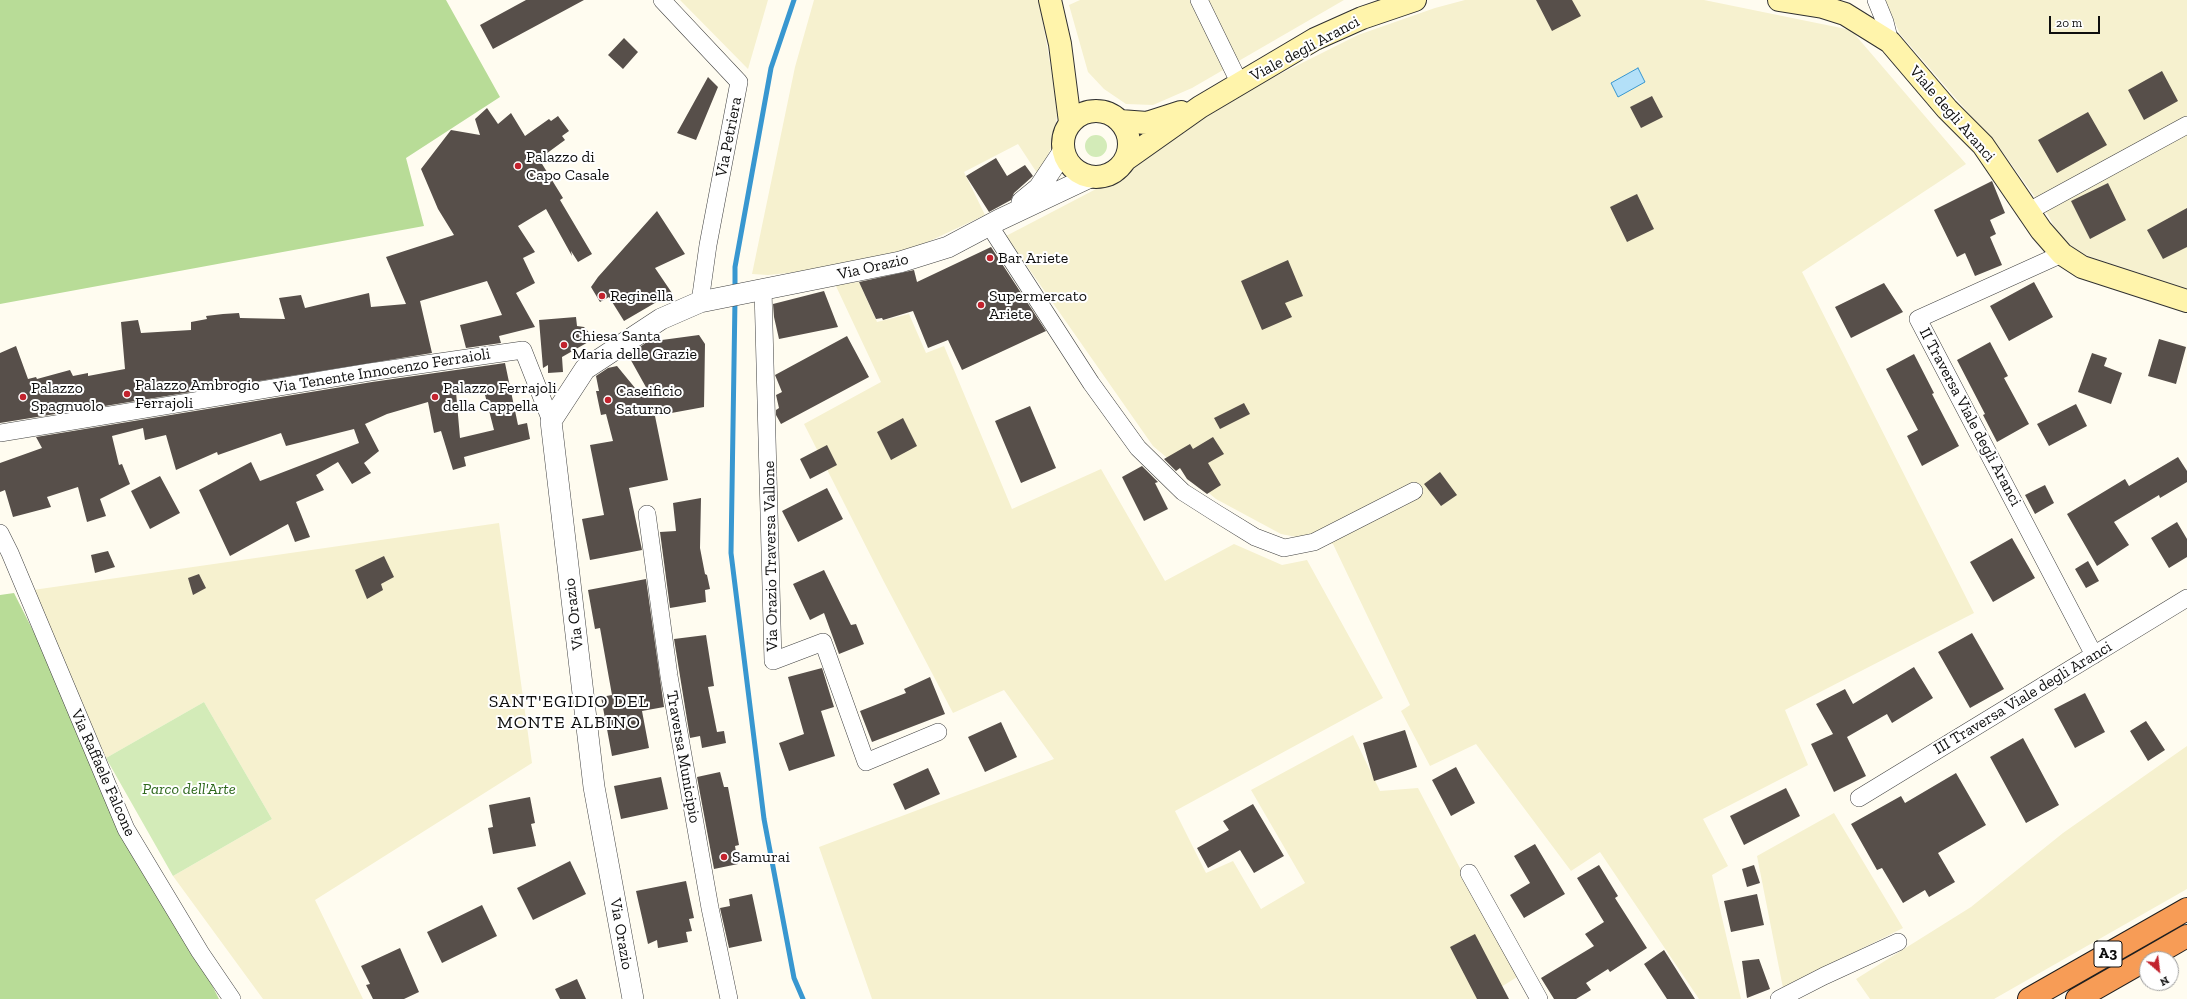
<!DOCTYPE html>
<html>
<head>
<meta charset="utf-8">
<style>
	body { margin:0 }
	#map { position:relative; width:2187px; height:999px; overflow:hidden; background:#fffcf0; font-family:"Zilla Slab",serif }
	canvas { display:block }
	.north { position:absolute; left:2139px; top:951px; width:40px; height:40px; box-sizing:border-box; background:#fff; border:1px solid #9f9f9f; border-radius:50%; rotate:152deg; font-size:11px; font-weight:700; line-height:16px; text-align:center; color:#0e0e0e }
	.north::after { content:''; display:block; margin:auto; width:14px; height:18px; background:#c2232e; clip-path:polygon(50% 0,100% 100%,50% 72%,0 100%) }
	.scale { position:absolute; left:2049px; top:16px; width:51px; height:18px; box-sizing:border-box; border:2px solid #0e0e0e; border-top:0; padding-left:5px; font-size:12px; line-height:14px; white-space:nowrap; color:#0e0e0e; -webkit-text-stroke:3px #fff; paint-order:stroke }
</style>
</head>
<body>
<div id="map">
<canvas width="2187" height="999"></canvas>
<div class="north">N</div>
<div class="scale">20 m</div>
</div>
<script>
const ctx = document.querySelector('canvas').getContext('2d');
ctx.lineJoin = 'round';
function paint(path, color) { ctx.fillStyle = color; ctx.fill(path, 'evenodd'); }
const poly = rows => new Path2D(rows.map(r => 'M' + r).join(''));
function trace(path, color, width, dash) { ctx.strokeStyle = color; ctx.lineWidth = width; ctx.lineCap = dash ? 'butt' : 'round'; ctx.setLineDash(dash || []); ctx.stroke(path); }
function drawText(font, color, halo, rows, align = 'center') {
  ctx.font = font + ' "Zilla Slab",serif'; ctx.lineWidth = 4; ctx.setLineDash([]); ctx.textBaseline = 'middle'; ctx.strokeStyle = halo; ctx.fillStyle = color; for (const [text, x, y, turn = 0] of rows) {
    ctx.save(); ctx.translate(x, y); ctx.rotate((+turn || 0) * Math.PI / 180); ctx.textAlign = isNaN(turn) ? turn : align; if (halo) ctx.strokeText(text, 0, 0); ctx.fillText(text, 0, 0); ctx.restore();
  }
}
paint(poly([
	[680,0,768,0,748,69],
	[814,0,1039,0,1058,109,1053,143,1039,176,1018,144,964,172,985,215,900,255,817,270,768,275,752,274,795,67],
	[1080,0,1344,0,1192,88,1153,105,1126,104,1104,89,1088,72,1069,5],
	[1465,0,1704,0,1851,30,1966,164,1802,272,1974,613,1785,710,1808,765,1703,819,1728,866,1712,875,1741,999,1699,999,1600,852,1571,871,1476,744,1430,766,1401,711,1410,705,1333,544,1281,534,1216,499,1153,446,1006,236,1121,176,1162,139,1256,86,1358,35,1435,8],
	[1885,0,2187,0,2187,289,2082,254,2059,236,2048,215,2004,154,1900,34],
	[859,282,877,322,909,314,926,353,944,346,1012,509,1101,469,1165,581,1234,544,1282,565,1307,560,1383,698,1175,811,1206,873,1233,861,1261,909,1305,883,1251,790,1353,735,1380,791,1418,788,1517,977,1482,999,872,999,819,847,1054,759,1004,690,953,713,883,580,804,424,881,382,835,284],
	[499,523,532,763,315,900,363,999,263,999,173,876,272,819,204,702,106,758,33,590],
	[2187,746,2187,889,1994,999,1870,999,1856,979,1971,907,2063,833],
	[1834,813,1903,928,1783,988,1757,856]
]), '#f6f1cf');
paint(poly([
	'1085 146a11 11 0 1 1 22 0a11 11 0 1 1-22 0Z',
	[204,702,272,819,173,876,106,758]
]), '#d3ebb8');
paint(poly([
	[0,0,446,0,500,97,406,158,424,226,0,304],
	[14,593,219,999,0,999,0,595]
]), '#b8dc97');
const water = poly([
	[1638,68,1645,82,1618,97,1611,83,1638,68]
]);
paint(water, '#b3e0f8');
trace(water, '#3897d0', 1);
trace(poly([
	[735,290,735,267,771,68,794,0],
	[735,300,731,553,764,819,794,978,803,999]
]), '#3897d0', 5);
paint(poly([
	[526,0,584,0,493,49,480,25],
	[1536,0,1572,0,1581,16,1552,31],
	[624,38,638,52,623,69,608,55],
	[2162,71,2178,101,2144,120,2128,90],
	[708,77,718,87,696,140,677,133],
	[1652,96,1663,117,1641,128,1630,107],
	[487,108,498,124,511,113,525,136,549,119,551,121,558,116,569,131,562,136,565,140,539,159,563,198,560,200,592,254,578,262,571,251,572,256,546,209,518,226,535,252,523,258,535,283,516,293,535,327,499,336,501,343,466,348,460,325,502,315,487,281,420,301,432,353,0,423,0,353,16,346,28,379,36,377,37,379,70,370,73,376,88,373,88,376,125,369,121,322,138,320,141,333,191,330,191,322,207,319,206,316,223,314,239,313,240,318,285,319,279,298,301,295,305,308,369,293,371,307,406,304,386,257,454,235,438,209,421,169,451,130,480,135,475,119],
	[2088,112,2107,145,2057,173,2038,140],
	[996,158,1007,176,1025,165,1033,176,1014,193,1011,200,989,212,966,176],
	[1992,181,2005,213,1990,220,1996,234,1990,237,2002,265,1975,276,1965,253,1957,257,1934,210],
	[2108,183,2126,220,2090,239,2071,201],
	[1637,194,1654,229,1627,242,1610,207],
	[2187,208,2187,247,2163,259,2147,230],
	[657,211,685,254,655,268,672,293,624,321,609,297,600,302,591,287,598,277],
	[991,247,1046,331,962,370,948,340,928,348,913,311,883,320,882,318,876,319,859,282,914,270,917,282],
	[1288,260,1303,296,1285,303,1292,317,1262,330,1241,281],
	[2034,282,2053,317,2009,341,1990,306],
	[1884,283,1903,312,1851,338,1835,307],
	[824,291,838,327,779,339,774,317,773,304],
	[576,317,577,326,584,327,591,335,590,341,562,357,563,372,548,373,548,365,543,368,539,320],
	[699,335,705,344,704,407,655,416,668,480,629,488,642,550,590,560,582,519,604,515,590,445,613,441,606,414,601,415,596,391,599,391,596,376,608,368,617,366,640,394,647,389,628,355,647,342],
	[847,336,869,377,781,424,776,415,776,410,779,408,776,395,782,392,775,375],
	[2159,339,2186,347,2176,384,2148,376],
	[1990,342,2008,376,2004,378,2029,424,1997,442,1983,415,1985,414,1957,360],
	[2092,353,2107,358,2104,366,2122,373,2111,404,2078,392],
	[1914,354,1934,393,1932,394,1959,446,1922,466,1907,436,1918,430,1886,369],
	[505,363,518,425,527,423,530,439,464,457,466,466,453,470,441,431,434,433,428,402,387,414,365,424,379,451,364,463,371,473,352,484,338,462,316,475,324,490,296,502,310,537,295,542,288,524,230,556,199,490,251,462,260,481,359,443,354,429,286,446,281,433,218,455,217,452,176,470,166,435,145,440,143,428,112,436,119,465,122,464,130,484,100,499,106,516,87,522,78,487,47,497,51,507,13,517,5,490,0,492,0,463,42,448,36,437,372,382],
	[483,387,494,430,460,438,456,392],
	[1244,403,1250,414,1220,429,1214,418],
	[2076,404,2087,426,2049,446,2037,424],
	[1030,406,1056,468,1021,483,995,421],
	[903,418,917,446,891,460,877,432],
	[1213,437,1224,454,1208,463,1221,485,1207,494,1187,479,1180,468,1176,471,1164,459,1190,444,1193,449],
	[827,445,837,465,810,479,800,459],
	[2178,457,2187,471,2187,482,2160,498,2159,495,2114,522,2129,545,2097,566,2067,514,2125,479,2129,486],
	[1142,466,1158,482,1155,483,1168,509,1144,521,1122,477],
	[1440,472,1457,495,1441,506,1424,484],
	[160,476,180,513,150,529,131,491],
	[2045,485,2054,503,2035,514,2025,495],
	[827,488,843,519,798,542,782,511],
	[701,498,700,548,705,574,707,575,710,589,705,590,706,602,670,608,660,532,676,531,673,503],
	[2177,522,2187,539,2187,557,2169,568,2151,538],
	[2012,538,2035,578,1993,602,1970,562],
	[108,551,115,567,95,573,91,555],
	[384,556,394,577,381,584,383,590,367,599,355,570],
	[2088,561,2099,581,2086,588,2075,569],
	[824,570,851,625,856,624,864,644,839,654,824,613,810,620,793,584],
	[199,574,206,588,193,595,188,578],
	[646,579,664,707,642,711,649,748,612,756,601,697,612,695,600,628,595,629,588,590],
	[1972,633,2004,689,1970,708,1938,652],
	[706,635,714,686,708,687,717,732,724,731,726,743,702,748,700,736,690,738,674,639],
	[1914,667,1933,698,1892,723,1887,714,1847,737,1866,776,1834,792,1811,744,1833,734,1816,704,1845,689,1853,704],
	[822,668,834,707,821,711,835,756,789,771,779,743,804,734,788,677],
	[930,677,945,714,872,742,860,711,906,693,904,689],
	[2085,693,2105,732,2075,748,2054,709],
	[2146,721,2165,750,2148,761,2130,731],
	[1001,722,1017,757,985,772,968,737],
	[1405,730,1417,767,1374,781,1363,743],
	[2023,738,2059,805,2026,823,1990,757],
	[1456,767,1475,803,1451,816,1432,780],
	[928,768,940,794,905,810,893,784],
	[720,772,724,787,728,787,739,845,735,846,738,864,714,869,697,777],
	[1956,773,1986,825,1938,853,1955,882,1929,897,1925,890,1903,903,1882,868,1877,870,1851,824,1901,796,1905,803],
	[661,777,668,809,621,819,614,786],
	[1786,788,1800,816,1744,845,1730,816],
	[530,797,535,823,531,824,536,846,493,854,488,828,493,827,489,805],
	[1253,804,1284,856,1254,873,1240,850,1208,868,1197,848,1229,830,1223,821],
	[1535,844,1565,894,1524,918,1510,895,1530,883,1514,856],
	[570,861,586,894,533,920,517,888],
	[1599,865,1618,896,1615,898,1647,948,1610,972,1608,969,1586,983,1591,990,1576,999,1554,999,1541,978,1594,946,1585,934,1604,922,1577,878],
	[1754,865,1760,883,1747,887,1742,869],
	[686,881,694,918,689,919,692,931,686,932,688,942,658,948,657,940,648,944,636,891],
	[752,894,762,941,729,948,720,908,730,906,729,899],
	[1757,894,1764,925,1731,932,1724,901],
	[482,905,497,936,442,963,427,932],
	[1475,934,1509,999,1477,999,1450,947],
	[400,948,419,992,404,999,373,999,366,985,370,984,361,966],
	[1664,950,1695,999,1667,999,1644,964],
	[1759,959,1770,989,1747,998,1742,961],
	[577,979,586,999,560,999,555,989]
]), '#574f4a');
const minor = poly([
	[662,0,739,82,708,245,700,302],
	[1199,0,1240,84],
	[1876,0,1885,22,1890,42],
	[2029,211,2187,125],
	[989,225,1091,383,1138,448,1183,492,1216,513,1255,537,1284,548,1314,542,1414,491],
	[2062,254,1918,319,2094,655],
	[763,289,773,661,823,642,866,762,938,732],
	[0,433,370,372,523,350,551,421],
	[647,514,669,676,710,908,729,999],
	[0,533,10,553,126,829,200,952,232,999],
	[1859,798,2187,598],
	[1469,873,1539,999],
	[1779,999,1824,976,1898,942]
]);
const tertiary = poly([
	[1022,202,1039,188,1063,152],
	[633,999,594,787,551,421,585,369,661,319,700,302,900,262,948,247,999,220,1090,177]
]);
const secondary = poly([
	[1050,0,1060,44,1070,122],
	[1779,0,1823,7,1845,14,1890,42,1947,109,1983,145,2041,230,2062,254,2082,267,2187,301],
	'1063 144a33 33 0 1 1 66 0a33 33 0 1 1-66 0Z',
	[1120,121,1147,123,1181,112],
	[1125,160,1200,107,1315,39,1362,18,1415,0]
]);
const motorway = poly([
	[2147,959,2187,936],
	[2029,999,2187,909],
	[2077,999,2147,959]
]);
trace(minor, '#414141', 18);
trace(tertiary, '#414141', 22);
trace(secondary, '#303030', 24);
trace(motorway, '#1f1f1f', 24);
trace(minor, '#fff', 17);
trace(tertiary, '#fff', 21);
trace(secondary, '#fff4ab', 22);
trace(motorway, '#f79c56', 22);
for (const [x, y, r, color] of [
	[518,166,4,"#c2232e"],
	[990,258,4,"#c2232e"],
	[602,296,4,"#c2232e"],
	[981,305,4,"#c2232e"],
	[564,345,4,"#c2232e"],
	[127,394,4,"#c2232e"],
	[23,397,4,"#c2232e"],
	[435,397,4,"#c2232e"],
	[608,400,4,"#c2232e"],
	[724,857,4,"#c2232e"]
]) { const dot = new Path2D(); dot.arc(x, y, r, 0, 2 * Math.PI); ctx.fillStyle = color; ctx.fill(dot); trace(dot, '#fff', 1.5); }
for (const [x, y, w] of [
	[2108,954,28]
]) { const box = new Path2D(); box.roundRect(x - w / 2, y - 13, w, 26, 3); ctx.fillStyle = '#fff'; ctx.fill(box); trace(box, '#0e0e0e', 1); }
drawText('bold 15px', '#0e0e0e', null, [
	["A3",2108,954]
]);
drawText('16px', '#0e0e0e', '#fff', [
	["Viale degli Aranci",1305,49,-28],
	["Viale degli Aranci",1952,114,49],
	["Via Petriera",729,137,-79],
	["Via Orazio",873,267,-13],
	["Via Tenente Innocenzo Ferraioli",382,371,-9],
	["II Traversa Viale degli Aranci",1970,417,62],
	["Via Orazio Traversa Vallone",771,556,-91],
	["Via Orazio",574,614,-97],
	["III Traversa Viale degli Aranci",2023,698,-31],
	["Traversa Municipio",683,757,80],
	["Via Raffaele Falcone",103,773,66],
	["Via Orazio",621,934,80]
]);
drawText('16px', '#0e0e0e', '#fff', [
	["Palazzo di",526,157],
	["Capo Casale",526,175],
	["Bar Ariete",998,258],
	["Reginella",610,296],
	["Supermercato",989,296],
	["Ariete",989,314],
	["Chiesa Santa",572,336],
	["Maria delle Grazie",572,354],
	["Palazzo Ambrogio",135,385],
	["Ferrajoli",135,403],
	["Palazzo",31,388],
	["Spagnuolo",31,406],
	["Palazzo Ferrajoli",443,388],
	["della Cappella",443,406],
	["Caseificio",616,391],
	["Saturno",616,409],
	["Samurai",732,857]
], 'left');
drawText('italic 16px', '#2e681d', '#fff', [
	["Parco dell'Arte",189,789]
]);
ctx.letterSpacing = '1px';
drawText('18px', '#0e0e0e', '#fff', [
	["SANT'EGIDIO DEL",569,702],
	["MONTE ALBINO",569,723]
]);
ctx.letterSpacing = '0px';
</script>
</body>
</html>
